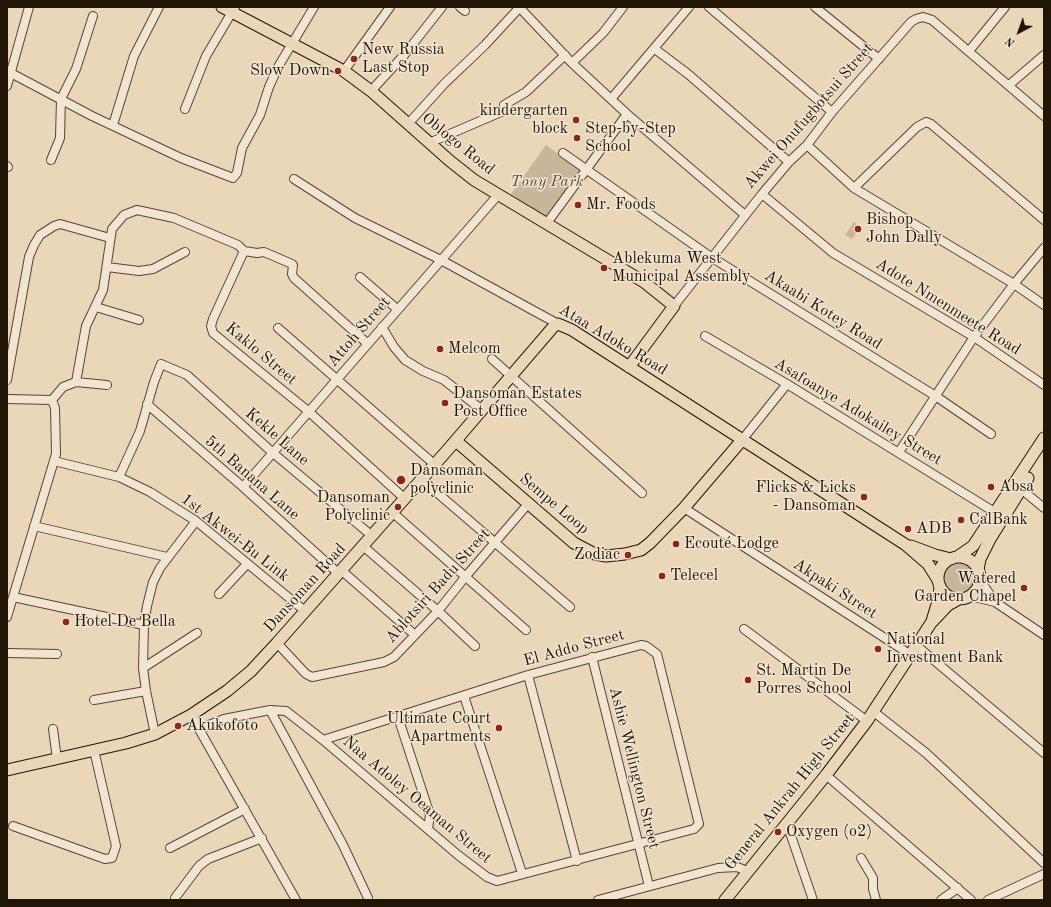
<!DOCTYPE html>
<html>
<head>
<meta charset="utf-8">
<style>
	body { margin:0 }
	#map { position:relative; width:1051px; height:907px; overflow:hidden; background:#ead7b8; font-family:"Old Standard TT",serif }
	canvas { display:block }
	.frame { position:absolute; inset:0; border:8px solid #211506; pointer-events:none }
	.north { position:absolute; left:999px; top:12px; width:40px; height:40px; -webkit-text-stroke:3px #f1e5d1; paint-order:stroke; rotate:221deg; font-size:11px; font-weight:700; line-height:16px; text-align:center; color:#211506 }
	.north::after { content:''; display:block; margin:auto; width:14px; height:18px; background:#211506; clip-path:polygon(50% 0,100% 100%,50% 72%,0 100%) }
</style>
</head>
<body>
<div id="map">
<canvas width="1051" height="907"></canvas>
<div class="frame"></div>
<div class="north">N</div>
</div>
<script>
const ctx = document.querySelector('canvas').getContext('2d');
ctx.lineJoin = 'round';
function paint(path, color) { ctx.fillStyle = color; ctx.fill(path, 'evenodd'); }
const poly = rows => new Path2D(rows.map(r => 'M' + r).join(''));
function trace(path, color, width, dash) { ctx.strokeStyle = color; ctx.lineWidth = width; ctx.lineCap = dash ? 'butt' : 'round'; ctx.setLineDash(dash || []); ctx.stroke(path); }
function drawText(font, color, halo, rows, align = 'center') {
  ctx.font = font + ' "Old Standard TT",serif'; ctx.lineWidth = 3; ctx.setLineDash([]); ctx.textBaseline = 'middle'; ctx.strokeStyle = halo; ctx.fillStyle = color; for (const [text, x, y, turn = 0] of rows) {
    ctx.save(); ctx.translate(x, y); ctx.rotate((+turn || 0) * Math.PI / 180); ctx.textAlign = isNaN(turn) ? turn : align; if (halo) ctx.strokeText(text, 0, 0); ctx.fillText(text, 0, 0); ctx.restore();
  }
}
paint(poly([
	[546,145,583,171,548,220,511,194],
	[854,222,860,226,852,239,845,235],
	'942 578a18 18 0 1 1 36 0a18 18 0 1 1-36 0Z'
]), '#c8b69a');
const minor = poly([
	[460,7,465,11],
	[519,7,572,63,627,114,745,215],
	[709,7,832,112],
	[815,7,879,59],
	[655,49,688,74,789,162],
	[969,51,1005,7],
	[572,63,603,33,623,7],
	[7,71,92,116,181,158,233,178,237,173,242,148,260,115,269,87,278,67,314,7],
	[344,71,390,7],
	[1009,85,1044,55],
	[7,86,29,7],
	[371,91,405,54,442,7],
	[611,99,689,7],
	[504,105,526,92,565,55],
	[185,109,206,56,235,7],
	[408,124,445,83,485,45,520,7],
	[113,125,134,56,159,7],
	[429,143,501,112,507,108,508,104],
	[807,145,854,188,1014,284,1044,305],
	[563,153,711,257,934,395,991,434],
	[51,160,60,138,61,99,76,69,93,16],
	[7,166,8,167],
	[294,179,355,218,441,260,558,324],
	[854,188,917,127,926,122,931,124,1044,220],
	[762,194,833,253,974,337,1044,385],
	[547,223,627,114],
	[244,251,257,253,264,252,292,264,293,265,292,274,294,278,368,344],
	[107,267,139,271,153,269,185,252],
	[360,277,397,309],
	[674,306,762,194,789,162,807,145,832,112,911,22,916,19,923,17,932,20,1044,116],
	[96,307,139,320],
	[382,327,394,347,405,360,423,371,444,380,482,410],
	[278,328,434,464],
	[705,336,787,384,996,513],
	[492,359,642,493],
	[7,380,29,257,34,245,40,235,54,226,60,224,110,238],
	[76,382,86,326,103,290,112,229,124,215,137,210,174,218,238,245,244,251,213,319,211,326,213,333,308,411,404,498],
	[76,382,107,385],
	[7,399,52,400],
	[52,400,63,387,76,382],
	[147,404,243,487,338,573],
	[742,440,787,384],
	[899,452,974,337,1014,284,1044,248],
	[54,461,119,477,150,492,196,521,305,611],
	[119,477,140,431,154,382,161,364,187,375,273,453,371,535],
	[421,479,570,607],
	[243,487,498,195],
	[1021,489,1044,508],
	[684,508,911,655],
	[392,512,526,630],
	[34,526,167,557],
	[363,546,438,611,475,646],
	[341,570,415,635],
	[980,580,995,602,1044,635],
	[219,594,247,564],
	[970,596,995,602],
	[13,597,144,625],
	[7,617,56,454,55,408,52,400],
	[744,629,867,721],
	[277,643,306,674,312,677,384,662,394,657,438,611,466,576,528,504],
	[917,646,1044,753],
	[7,653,57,654],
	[592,657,649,886],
	[143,668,197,633],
	[528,675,577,861],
	[464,696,522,873],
	[94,700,146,691],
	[270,710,343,845,368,898],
	[874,712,926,753,1044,863],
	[191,715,296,900],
	[398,717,430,815,428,829],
	[53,729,57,759],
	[199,729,224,719,270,710,286,711,323,740,458,855,487,877,497,881,694,829,699,824,657,654,646,646,641,645,528,675,323,740],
	[155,734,146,691,143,668,144,625,147,606,153,582,160,568,196,521],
	[826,775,971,900],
	[787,824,813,900],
	[13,826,105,859,112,858,116,846,94,750],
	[170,848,245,809],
	[861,858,873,878,873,889,876,900],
	[175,898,199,866,208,859,262,838],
	[598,900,718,868,737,867,747,871],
	[941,900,958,888],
	[988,900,1044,874]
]);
const major = poly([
	[222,7,344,71,371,91,450,161,474,180,644,282,674,306,629,367],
	[456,441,574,543,595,554,606,556,625,554,641,550,650,543,684,508,742,440],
	[911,546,935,555,951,559],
	[957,557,973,546,1044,438],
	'938 578a21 21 0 1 1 42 0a21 21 0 1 1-42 0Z',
	[978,570,980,559,990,539,1028,478],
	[932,621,939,598,940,586],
	[7,770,126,743,155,734,191,715,227,691,251,671,277,643,451,446,554,326,558,324,572,330,906,545,928,564,938,580],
	[725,900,826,775,867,721,931,623,948,605,959,599]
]);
trace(minor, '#534632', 10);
trace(major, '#211506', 13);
trace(minor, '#f1e5d1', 8);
trace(major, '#ead7b8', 11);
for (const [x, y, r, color] of [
	[354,59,4,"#8f2418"],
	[338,71,4,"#8f2418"],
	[576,120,4,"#8f2418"],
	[577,138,4,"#8f2418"],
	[578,205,4,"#8f2418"],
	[858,229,4,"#8f2418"],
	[604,268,4,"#8f2418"],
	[440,349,4,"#8f2418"],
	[445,403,4,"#8f2418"],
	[401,480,5,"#8f2418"],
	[991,487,4,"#8f2418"],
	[864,497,4,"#8f2418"],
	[398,507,4,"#8f2418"],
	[961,520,4,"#8f2418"],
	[908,529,4,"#8f2418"],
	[676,544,4,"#8f2418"],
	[628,555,4,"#8f2418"],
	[662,576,4,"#8f2418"],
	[1024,588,4,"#8f2418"],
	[66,622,4,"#8f2418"],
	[878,649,4,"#8f2418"],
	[748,680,4,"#8f2418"],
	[178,726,4,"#8f2418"],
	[499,728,4,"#8f2418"],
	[778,832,4,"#8f2418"]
]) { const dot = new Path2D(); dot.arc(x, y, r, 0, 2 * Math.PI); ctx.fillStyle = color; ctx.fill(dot); trace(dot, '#f1e5d1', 1.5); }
drawText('16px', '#211506', '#f1e5d1', [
	["New Russia",362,50],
	["Last Stop",362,68],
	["Slow Down",330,71,"right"],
	["kindergarten",568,111,"right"],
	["block",568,129,"right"],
	["Step-by-Step",585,129],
	["School",585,147],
	["Mr. Foods",586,205],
	["Bishop",866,220],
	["John Dally",866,238],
	["Ablekuma West",612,259],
	["Municipal Assembly",612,277],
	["Melcom",448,349],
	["Dansoman Estates",453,394],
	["Post Office",453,412],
	["Dansoman",410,471],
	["polyclinic",410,489],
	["Absa",999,487],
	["Flicks & Licks",856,488,"right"],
	["- Dansoman",856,506,"right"],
	["Dansoman",390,498,"right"],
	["Polyclinic",390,516,"right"],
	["CalBank",969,520],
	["ADB",916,529],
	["Ecouté Lodge",684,544],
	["Zodiac",620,555,"right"],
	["Telecel",670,576],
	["Watered",1016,579,"right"],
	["Garden Chapel",1016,597,"right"],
	["Hotel De Bella",74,622],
	["National",886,640],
	["Investment Bank",886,658],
	["St. Martin De",756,671],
	["Porres School",756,689],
	["Ultimate Court",491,719,"right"],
	["Apartments",491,737,"right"],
	["Akukofoto",186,726],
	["Oxygen (o2)",786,832]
], 'left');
drawText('16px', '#211506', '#f1e5d1', [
	["Akwei Onufugbotsui Street",809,116,-49],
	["Oblogo Road",458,144,39],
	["Adote Nmenmeete Road",948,307,32],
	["Akaabi Kotey Road",823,310,32],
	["Attoh Street",359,332,-49],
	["Ataa Adoko Road",613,340,31],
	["Kaklo Street",261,354,40],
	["Asafoanye Adokailey Street",858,412,31],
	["Kekle Lane",277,437,41],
	["5th Banana Lane",252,478,41],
	["Sempe Loop",554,504,40],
	["1st Akwei-Bu Link",235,538,38],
	["Ablotsiri Badu Street",438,586,-48],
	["Dansoman Road",305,588,-48],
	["Akpaki Street",835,589,33],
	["El Addo Street",574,648,-15],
	["Ashie Wellington Street",634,768,76],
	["General Ankrah High Street",790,792,-51],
	["Naa Adoley Oeaman Street",417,800,40]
]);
drawText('italic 16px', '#5b4d3a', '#f1e5d1', [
	["Tony Park",547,182]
]);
</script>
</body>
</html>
